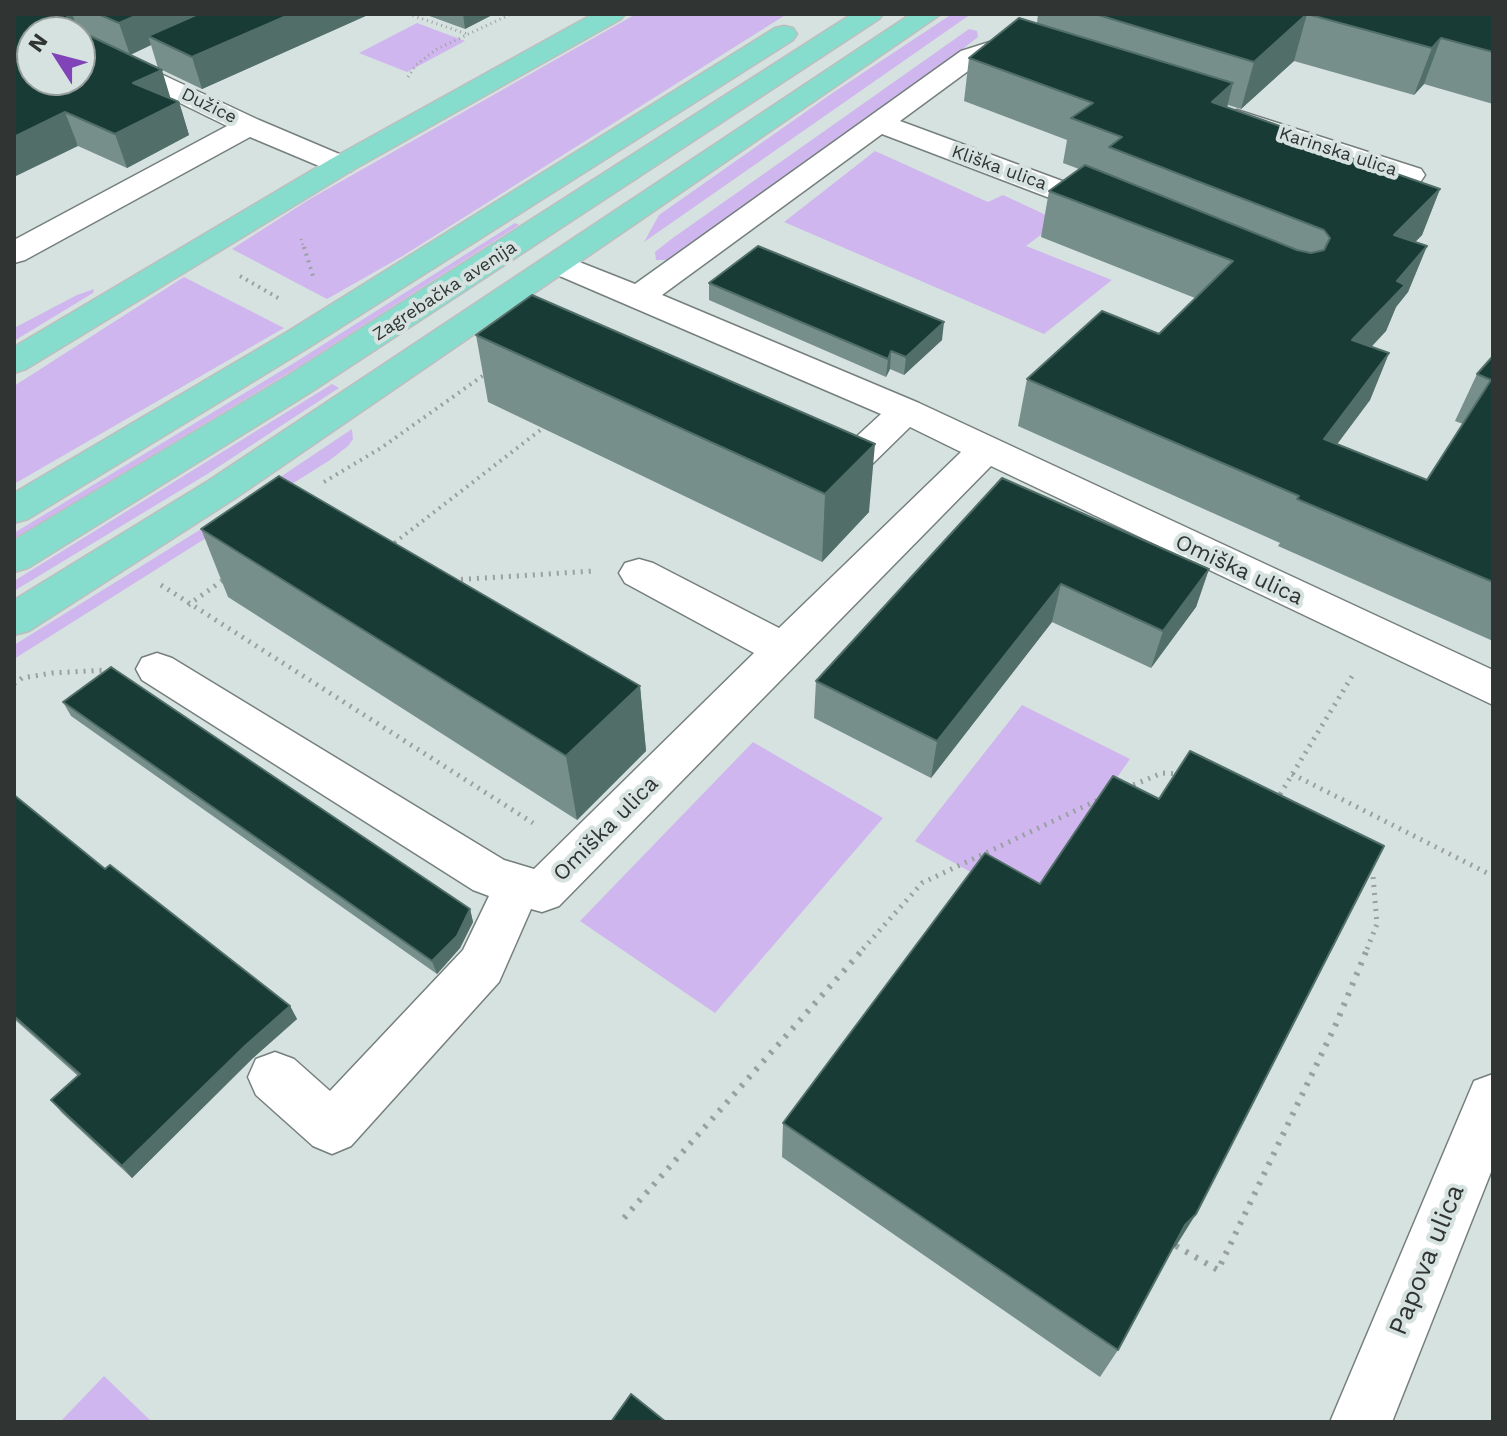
<!DOCTYPE html>
<html>
<head>
<meta charset="utf-8">
<style>
	body { margin:0 }
	#map { position:relative; width:1507px; height:1436px; overflow:hidden; background:#d6e2df; font-family:"Work Sans",sans-serif }
	canvas { display:block }
	.frame { position:absolute; inset:0; border:16px solid #303433; pointer-events:none }
	.north { position:absolute; left:16px; top:16px; width:80px; height:80px; box-sizing:border-box; background:#d6e2df; border:2px solid #949c9a; border-radius:50%; rotate:306deg; font-size:22px; font-weight:700; line-height:32px; text-align:center; color:#303433 }
	.north::after { content:''; display:block; margin:auto; width:28px; height:36px; background:#8143b8; clip-path:polygon(50% 0,100% 100%,50% 72%,0 100%) }
</style>
</head>
<body>
<div id="map">
<canvas width="1507" height="1436"></canvas>
<div class="frame"></div>
<div class="north">N</div>
</div>
<script>
const ctx = document.querySelector('canvas').getContext('2d');
ctx.lineJoin = 'round';
function paint(path, color) { ctx.fillStyle = color; ctx.fill(path, 'evenodd'); }
const poly = rows => new Path2D(rows.map(r => 'M' + r).join(''));
function trace(path, color, width, dash) { ctx.strokeStyle = color; ctx.lineWidth = width; ctx.lineCap = dash ? 'butt' : 'round'; ctx.setLineDash(dash || []); ctx.stroke(path); }
function drawText(font, color, halo, rows, align = 'center') {
  ctx.font = font + ' "Work Sans",sans-serif'; ctx.lineWidth = 8; ctx.setLineDash([]); ctx.textBaseline = 'middle'; ctx.strokeStyle = halo; ctx.fillStyle = color; for (const [text, x, y, turn = 0] of rows) {
    ctx.save(); ctx.translate(x, y); ctx.rotate((+turn || 0) * Math.PI / 180); ctx.textAlign = isNaN(turn) ? turn : align; if (halo) ctx.strokeText(text, 0, 0); ctx.fillText(text, 0, 0); ctx.restore();
  }
}
paint(poly([
	[636,14,787,14,401,257,327,299,232,249,310,199],
	[952,14,971,14,644,242,659,215,831,94],
	[417,23,465,41,407,72,359,53],
	[969,29,977,31,978,37,928,76,680,255,668,260,656,260,655,252,670,240],
	[875,151,988,202,1003,195,1059,221,1026,246,1112,280,1044,334,784,222],
	[515,223,519,225,300,366,14,539,14,533,294,363],
	[184,277,284,328,14,484,14,386],
	[94,289,93,293,14,341,14,328,77,295],
	[332,384,339,388,209,473,14,591,14,581],
	[352,429,353,439,348,446,330,460,14,659,14,645,219,518],
	[1022,705,1130,759,1028,904,915,841],
	[753,742,883,818,715,1013,580,921],
	[104,1376,152,1422,60,1422]
]), '#d0b6ee');
const minor = poly([
	[80,36,259,120,351,159,356,165,351,171,341,174,331,171,250,137,25,260,14,263,14,240,227,126,80,54,80,36],
	[999,39,1035,47,1039,53,1035,59,1026,61,1001,55,979,63,900,121,1119,202,1123,209,1119,216,1108,218,1097,216,882,134,662,295,919,403,1493,670,1493,705,991,466,559,906,542,912,531,909,499,982,351,1146,332,1154,313,1146,256,1095,248,1077,256,1059,275,1052,294,1059,330,1091,463,950,489,896,473,890,142,680,136,669,142,658,157,653,172,658,504,860,534,869,754,653,625,583,619,573,625,563,639,559,653,563,779,628,961,452,910,427,861,475,848,478,835,475,811,464,805,455,811,446,824,443,843,449,881,414,548,271,543,264,548,257,559,254,635,284,961,51,999,39],
	[1237,110,1421,169,1425,175,1421,181,1410,184,1399,181,1227,125,1223,119,1227,113,1237,110],
	[1493,1074,1493,1167,1392,1422,1330,1422,1474,1081,1493,1074]
]);
const major = poly([
	[593,14,625,14,621,19,351,171,26,369,14,373,14,347,331,159,593,14],
	[852,14,883,14,879,19,311,392,28,568,14,572,14,540,287,376,852,14],
	[911,14,941,14,234,499,29,631,14,635,14,600,208,481,911,14],
	[784,26,793,28,797,34,793,40,311,346,28,519,14,523,14,493,287,332,775,28,784,26]
]);
trace(minor, '#757f7d', 3);
trace(major, '#bdbebe', 3);
trace(poly([
	[408,14,467,34],
	[408,77,416,65,437,49,511,14],
	[301,239,304,249]
]), '#98a19f', 3, [1, 4]);
trace(poly([
	[304,247,314,279],
	[240,276,280,299],
	[324,482,381,448,488,372],
	[389,547,543,428]
]), '#98a19f', 4, [2, 5]);
trace(poly([
	[453,580,594,571],
	[161,585,533,823],
	[188,605,226,578],
	[14,684,22,678,52,673,107,670],
	[1292,774,1493,876],
	[1126,788,1162,773,1181,774],
	[1276,801,1354,673],
	[863,949,922,883,1102,798],
	[1367,949,1377,924,1373,876,1367,870]
]), '#98a19f', 5, [2, 6]);
trace(poly([
	[624,1218,865,947],
	[1176,1246,1218,1270,1336,1024,1368,947]
]), '#98a19f', 6, [3, 8]);
paint(minor, '#fff');
paint(major, '#86ddce');
paint(poly([
	[14,14,370,14,202,89,158,68,151,45,130,55,171,99,179,102,189,135,127,168,78,146],
	[424,14,494,14,465,29],
	[1038,14,1493,14,1493,104,1424,84,1414,95,1294,61,1241,109,1228,105,1227,107,1292,137,1440,189,1422,235,1415,242,1427,246,1408,292,1396,307,1386,331,1371,347,1389,353,1370,400,1337,444,1427,480,1463,424,1455,421,1477,374,1493,356,1493,641,1278,546,1280,543,1018,426,1027,379,1159,334,1195,298,1041,237,1049,191,1079,169,1063,163,1067,140,964,101,969,58,1037,23],
	[709,283,942,340,904,375,890,369,886,377,709,300],
	[476,335,869,512,822,562,488,402],
	[1002,478,1209,569,1196,607,1151,668,1052,622,931,778,814,718,816,681],
	[201,529,640,686,646,751,577,820,228,597],
	[63,702,470,909,473,922,460,948,437,974,71,716],
	[14,795,105,869,290,1006,297,1019,253,1058,132,1178,62,1113,51,1100,78,1076,14,1019],
	[783,1123,1176,1246,1171,1250,1118,1350,1100,1377,782,1157]
]), '#778f8a');
paint(poly([
	[67,14,72,14,79,32,67,25],
	[140,14,222,14,148,36,151,45,130,55,119,23],
	[291,14,370,14,202,89,192,57],
	[463,14,494,14,465,29],
	[1307,14,1294,61,1241,109,1254,62],
	[1441,38,1424,84,1414,95,1432,48],
	[162,70,172,103,133,83],
	[1233,83,1222,127,1212,102],
	[179,102,189,135,127,168,115,134],
	[65,112,78,146,14,177,14,137],
	[1440,189,1422,235,1377,281,1394,235],
	[1427,246,1408,292,1396,307,1386,331,1334,387,1352,340,1397,281],
	[944,322,942,340,904,375,906,357],
	[891,351,890,369,886,377,888,359],
	[1389,353,1370,400,1306,486,1324,439],
	[875,444,869,512,822,562,825,494],
	[1209,569,1196,607,1151,668,1163,631],
	[1061,584,1052,622,931,778,937,741],
	[640,686,646,751,577,820,566,756],
	[470,909,473,922,460,948,437,974,432,961],
	[290,1006,297,1019,253,1058,132,1178,122,1166,246,1045],
	[1196,1214,1176,1246,1165,1256,1185,1225]
]), '#516e68');
const building = poly([
	[14,14,67,14,67,25,162,70,133,83,179,102,115,134,65,112,14,137,14,14],
	[32,32,80,32,80,80,32,80,32,32],
	[98,14,140,14,119,23,98,14],
	[198,14,291,14,192,57,148,36,198,14],
	[1095,14,1493,14,1493,52,1441,38,1432,48,1307,14,1254,62,1095,14],
	[1019,18,1233,83,1212,102,1294,131,1288,136,1440,189,1394,235,1427,246,1397,281,1405,285,1352,340,1389,353,1324,439,1427,480,1491,380,1477,374,1493,356,1493,582,1297,499,1299,496,1027,379,1102,311,1159,334,1233,261,1049,191,1085,165,1297,250,1311,253,1324,250,1330,238,1324,230,1109,147,1122,137,1071,118,1093,103,969,58,1019,18],
	[758,246,944,322,906,357,891,351,888,359,709,283,758,246],
	[532,295,875,444,825,494,476,335,532,295],
	[279,476,640,686,566,756,201,529,279,476],
	[1002,478,1209,569,1163,631,1061,584,937,741,816,681,1002,478],
	[111,667,470,909,457,936,432,961,63,702,111,667],
	[1190,751,1384,846,1196,1214,1185,1225,1118,1350,783,1123,985,853,1040,884,1113,776,1159,799,1190,751],
	[14,795,105,869,110,865,290,1006,246,1045,122,1166,51,1100,80,1074,14,1016,14,795],
	[631,1394,666,1422,611,1422,631,1394]
]);
paint(building, '#183c35');
trace(building, '#516e68', 2);
drawText('18px', '#303433', '#d6e2df', [
	["Dužice",209,106,26],
	["Karinska ulica",1338,152,18],
	["Kliška ulica",999,168,20],
	["Zagrebačka avenija",445,291,-33]
]);
drawText('22px', '#303433', '#d6e2df', [
	["Omiška ulica",1239,570,25],
	["Omiška ulica",606,829,-45]
]);
drawText('26px', '#303433', '#d6e2df', [
	["Papova ulica",1427,1260,-68]
]);
</script>
</body>
</html>
